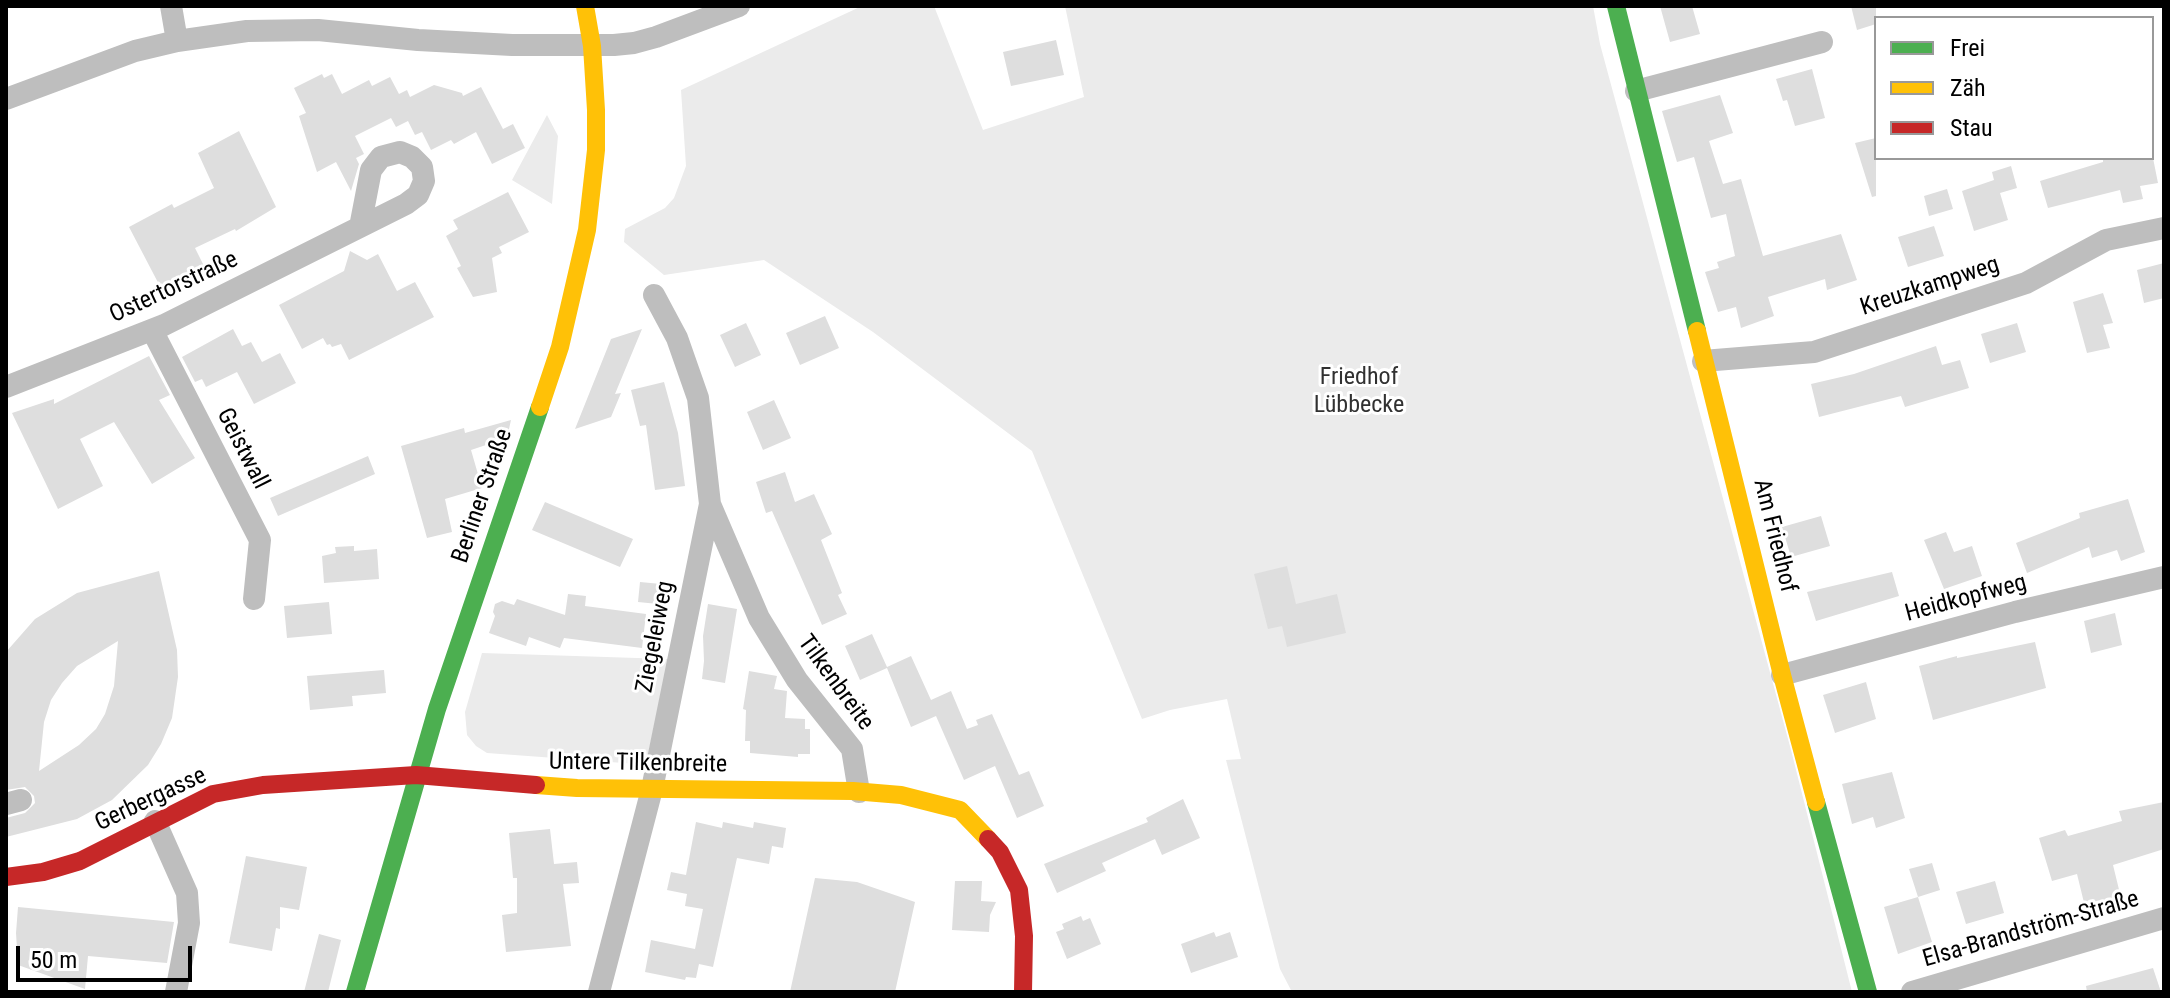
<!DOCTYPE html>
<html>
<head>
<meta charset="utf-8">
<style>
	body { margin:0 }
	#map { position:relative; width:2170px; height:998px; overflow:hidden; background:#fff; font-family:"Roboto Condensed",sans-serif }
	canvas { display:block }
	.frame { position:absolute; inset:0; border:8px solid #000; pointer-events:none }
	.legend { position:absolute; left:1874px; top:16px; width:280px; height:144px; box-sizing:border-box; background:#fff; border:2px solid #999; margin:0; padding:10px 14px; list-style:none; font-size:24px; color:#000 }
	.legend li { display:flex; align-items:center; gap:16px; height:40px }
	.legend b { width:40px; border:2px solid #999 }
	.scale { position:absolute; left:16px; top:946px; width:176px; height:36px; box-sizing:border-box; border:4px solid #000; border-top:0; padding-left:10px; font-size:24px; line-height:28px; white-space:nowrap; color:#000; -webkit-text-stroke:6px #fff; paint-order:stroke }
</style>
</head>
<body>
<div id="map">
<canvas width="2170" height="998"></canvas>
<div class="frame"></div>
<ul class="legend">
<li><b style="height:10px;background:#4caf50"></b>Frei</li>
<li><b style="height:10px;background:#ffc107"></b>Zäh</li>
<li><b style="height:10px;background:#c62828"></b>Stau</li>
</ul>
<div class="scale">50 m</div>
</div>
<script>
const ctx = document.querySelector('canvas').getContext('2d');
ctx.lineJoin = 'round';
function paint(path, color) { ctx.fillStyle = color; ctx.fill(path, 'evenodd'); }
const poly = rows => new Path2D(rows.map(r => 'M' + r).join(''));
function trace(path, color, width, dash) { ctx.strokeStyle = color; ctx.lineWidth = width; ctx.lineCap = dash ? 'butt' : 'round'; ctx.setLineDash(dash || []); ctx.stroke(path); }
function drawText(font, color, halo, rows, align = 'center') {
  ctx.font = font + ' "Roboto Condensed",sans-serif'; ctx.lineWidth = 6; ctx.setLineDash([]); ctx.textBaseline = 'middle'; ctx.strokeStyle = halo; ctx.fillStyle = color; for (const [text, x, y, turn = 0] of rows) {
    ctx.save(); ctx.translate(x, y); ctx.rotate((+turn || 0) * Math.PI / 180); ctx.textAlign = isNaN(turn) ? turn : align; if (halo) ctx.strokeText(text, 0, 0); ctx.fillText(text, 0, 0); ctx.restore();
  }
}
paint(poly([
	[862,6,934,6,983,130,1084,97,1065,6,1593,6,1600,44,1791,750,1852,992,1292,992,1280,969,1226,760,1241,759,1227,699,1170,710,1142,719,1032,451,873,332,764,260,664,275,624,242,625,229,665,208,674,198,686,166,681,90],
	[547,115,558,136,552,204,512,180],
	[482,653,668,659,648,755,637,764,487,753,476,746,467,735,465,712]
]), '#ebebeb');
paint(poly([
	[1660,6,1692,6,1700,34,1670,42],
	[1851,6,1876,6,1876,24,1857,30],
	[1056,40,1064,75,1011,86,1003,52],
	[1812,69,1825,118,1795,126,1787,100,1783,101,1776,79],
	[322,74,324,78,332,74,342,94,369,80,372,86,390,77,399,94,407,90,410,97,434,85,462,93,463,96,481,87,503,129,513,124,525,148,492,164,476,132,454,144,451,140,431,150,422,132,415,135,408,121,396,127,391,118,355,136,364,154,356,158,359,164,351,191,336,162,317,172,299,116,306,113,294,88],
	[1720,95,1733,133,1709,141,1723,184,1741,179,1763,256,1841,234,1857,280,1827,290,1825,279,1768,297,1774,316,1741,328,1736,307,1718,312,1705,272,1719,268,1717,262,1735,256,1726,214,1711,218,1694,157,1677,162,1662,111],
	[239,131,276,207,236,231,235,229,195,248,207,272,164,294,129,227,172,204,174,208,214,188,198,153],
	[1876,138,1876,196,1872,197,1855,143],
	[2103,158,2153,158,2158,183,2140,186,2143,199,2123,203,2120,190,2048,208,2040,181,2103,162],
	[2011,166,2017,188,2000,193,2008,220,1974,231,1962,191,1994,180,1992,172],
	[1947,189,1953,209,1929,216,1924,196],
	[508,192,529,232,499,247,502,253,492,258,497,292,473,297,457,268,461,266,446,236,458,229,453,220],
	[1934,226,1944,256,1908,267,1898,237],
	[350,251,367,260,378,254,397,291,415,282,434,317,349,360,341,344,332,347,330,344,327,345,323,338,302,349,279,305,344,271],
	[2164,263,2164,298,2144,303,2137,270],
	[2103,293,2113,323,2103,325,2110,348,2087,353,2073,302],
	[825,316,839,348,800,365,786,333],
	[746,323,761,355,735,367,720,335],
	[2017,323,2026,352,1990,363,1981,334],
	[233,329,242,346,251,342,262,362,280,353,296,383,254,404,237,372,206,387,202,379,195,382,182,357],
	[642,329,615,394,621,393,611,417,575,429,611,339],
	[1936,346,1942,365,1960,360,1969,388,1905,407,1901,396,1819,417,1811,384,1854,374],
	[149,356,170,395,159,400,195,458,152,484,114,422,80,439,103,486,58,509,12,413,54,399,54,404],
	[664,382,678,433,685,486,655,490,646,425,640,426,631,390],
	[774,400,791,438,763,450,747,412],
	[511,420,507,438,471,450,482,488,445,499,452,532,427,538,401,446,464,428,465,433],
	[368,456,375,474,278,516,270,498],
	[785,472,795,502,814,494,832,534,821,540,842,593,838,595,847,614,822,625,772,511,766,513,756,482],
	[2128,499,2145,552,2121,561,2117,550,2092,558,2089,547,2027,573,2016,543,2080,518,2079,513],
	[545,502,633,539,620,567,532,530],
	[1821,516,1830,546,1791,557,1782,527],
	[1946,532,1954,552,1972,546,1982,576,1944,589,1924,540],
	[354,546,354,551,377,549,379,579,324,583,322,556,336,553,335,547],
	[1287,566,1296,604,1337,594,1346,633,1287,647,1282,626,1268,629,1254,574],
	[159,571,177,650,178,677,172,718,161,744,148,765,112,800,77,819,6,837,6,818,25,813,35,803,34,796,25,787,6,790,6,652,35,619,77,593],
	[118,641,114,686,105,714,96,729,79,745,39,771,44,722,51,700,62,683,77,666],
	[1892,572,1899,596,1816,621,1807,592],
	[640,582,661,584,658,604,638,602],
	[568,594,586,596,585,606,646,614,642,648,564,638,560,648,529,637,526,646,489,633,495,616,493,612,495,604,502,601,514,605,517,599,565,615],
	[329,602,332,634,287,638,284,606],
	[708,604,737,609,725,683,702,679,704,661,703,636],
	[2115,613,2122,645,2091,653,2084,621],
	[872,634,887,667,911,656,931,700,951,691,967,729,978,725,976,720,992,714,1019,775,1029,771,1044,806,1017,818,995,766,964,780,936,716,911,727,887,668,860,680,845,646],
	[2035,642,2046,688,1933,720,1919,666,1957,656,1957,658],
	[384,670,386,693,352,696,353,706,310,710,307,676],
	[749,671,777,676,774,689,787,691,785,718,805,719,805,729,810,729,810,754,798,754,798,757,750,753,750,741,745,741,746,710,743,709],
	[1866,682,1876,719,1835,733,1823,695],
	[1892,772,1905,818,1876,828,1873,817,1852,824,1842,784],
	[1183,799,1200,838,1162,855,1155,839,1102,863,1106,871,1057,893,1044,864,1148,822,1146,818],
	[2164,802,2164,849,2113,865,2123,906,2087,915,2077,874,2052,881,2039,838,2065,830,2068,836,2122,821,2119,811],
	[696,822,722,828,723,822,753,828,754,822,786,828,783,848,772,846,769,864,737,858,713,967,699,964,696,978,686,977,685,980,645,972,651,940,695,949,703,909,685,906,687,894,667,890,671,872,686,875],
	[550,829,554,864,577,862,579,883,563,884,571,946,506,952,502,915,517,913,517,878,513,878,509,833],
	[246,856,307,867,299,910,280,907,280,929,276,928,272,951,229,943],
	[1932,863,1940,890,1918,897,1909,869],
	[815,878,857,882,915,902,895,992,790,992],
	[955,881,982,881,981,901,996,902,990,915,989,932,952,930],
	[1995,881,2004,913,1966,924,1956,892],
	[1918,897,1932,942,1898,954,1884,907],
	[18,907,174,922,167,963,88,956,85,989,18,965,16,933],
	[1081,916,1083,921,1090,918,1101,944,1067,959,1056,932,1064,929,1062,924],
	[1214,932,1216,937,1230,932,1238,957,1191,973,1181,944],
	[319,934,341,940,328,992,304,992],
	[2153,968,2161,992,2087,992,2086,986]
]), '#dedede');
trace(poly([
	[171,6,177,41],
	[1636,91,1822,42],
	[6,99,135,51,177,41,247,31,318,30,418,40,512,45,614,45,634,43,656,37,739,6],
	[152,330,260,540,254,599],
	[1703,361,1814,352,2026,283,2106,240,2164,228],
	[6,387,164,325,406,204,418,195,424,181,422,167,412,157,400,152,381,157,371,170,360,227],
	[710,504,759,618,797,680,852,749,859,792],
	[1782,675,2015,612,2164,577],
	[6,804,21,800],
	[155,821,187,893,189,923,176,992],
	[599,992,652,789,710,504,698,398,677,338,654,295],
	[1912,992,2164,918]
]), '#bebebe', 22);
trace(poly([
	[1616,6,1697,331],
	[1816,802,1868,992],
	[355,992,437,709,540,407]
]), '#4caf50', 18);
trace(poly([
	[1697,331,1782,675,1816,802],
	[540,407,560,347,587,230,596,150,596,110,592,46,585,6],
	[536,785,577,788,853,791,901,795,960,810,988,839]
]), '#ffc107', 18);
trace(poly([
	[988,839,1000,852,1019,890,1024,936,1023,992],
	[6,877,43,872,80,861,213,794,263,785,416,775,536,785]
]), '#c62828', 18);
drawText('24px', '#000', '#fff', [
	["Kreuzkampweg",1930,287,-18],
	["Ostertorstraße",174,288,-25],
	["Geistwall",242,449,63],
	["Berliner Straße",483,496,-71],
	["Am Friedhof",1774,536,76],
	["Heidkopfweg",1966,599,-15],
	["Ziegeleiweg",656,637,-79],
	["Tilkenbreite",835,683,54],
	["Untere Tilkenbreite",638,764,1],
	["Gerbergasse",151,800,-25],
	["Elsa-Brandström-Straße",2031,930,-16]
]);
drawText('24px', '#313131', '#fff', [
	["Friedhof",1359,378],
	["Lübbecke",1359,406]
]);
</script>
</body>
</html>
